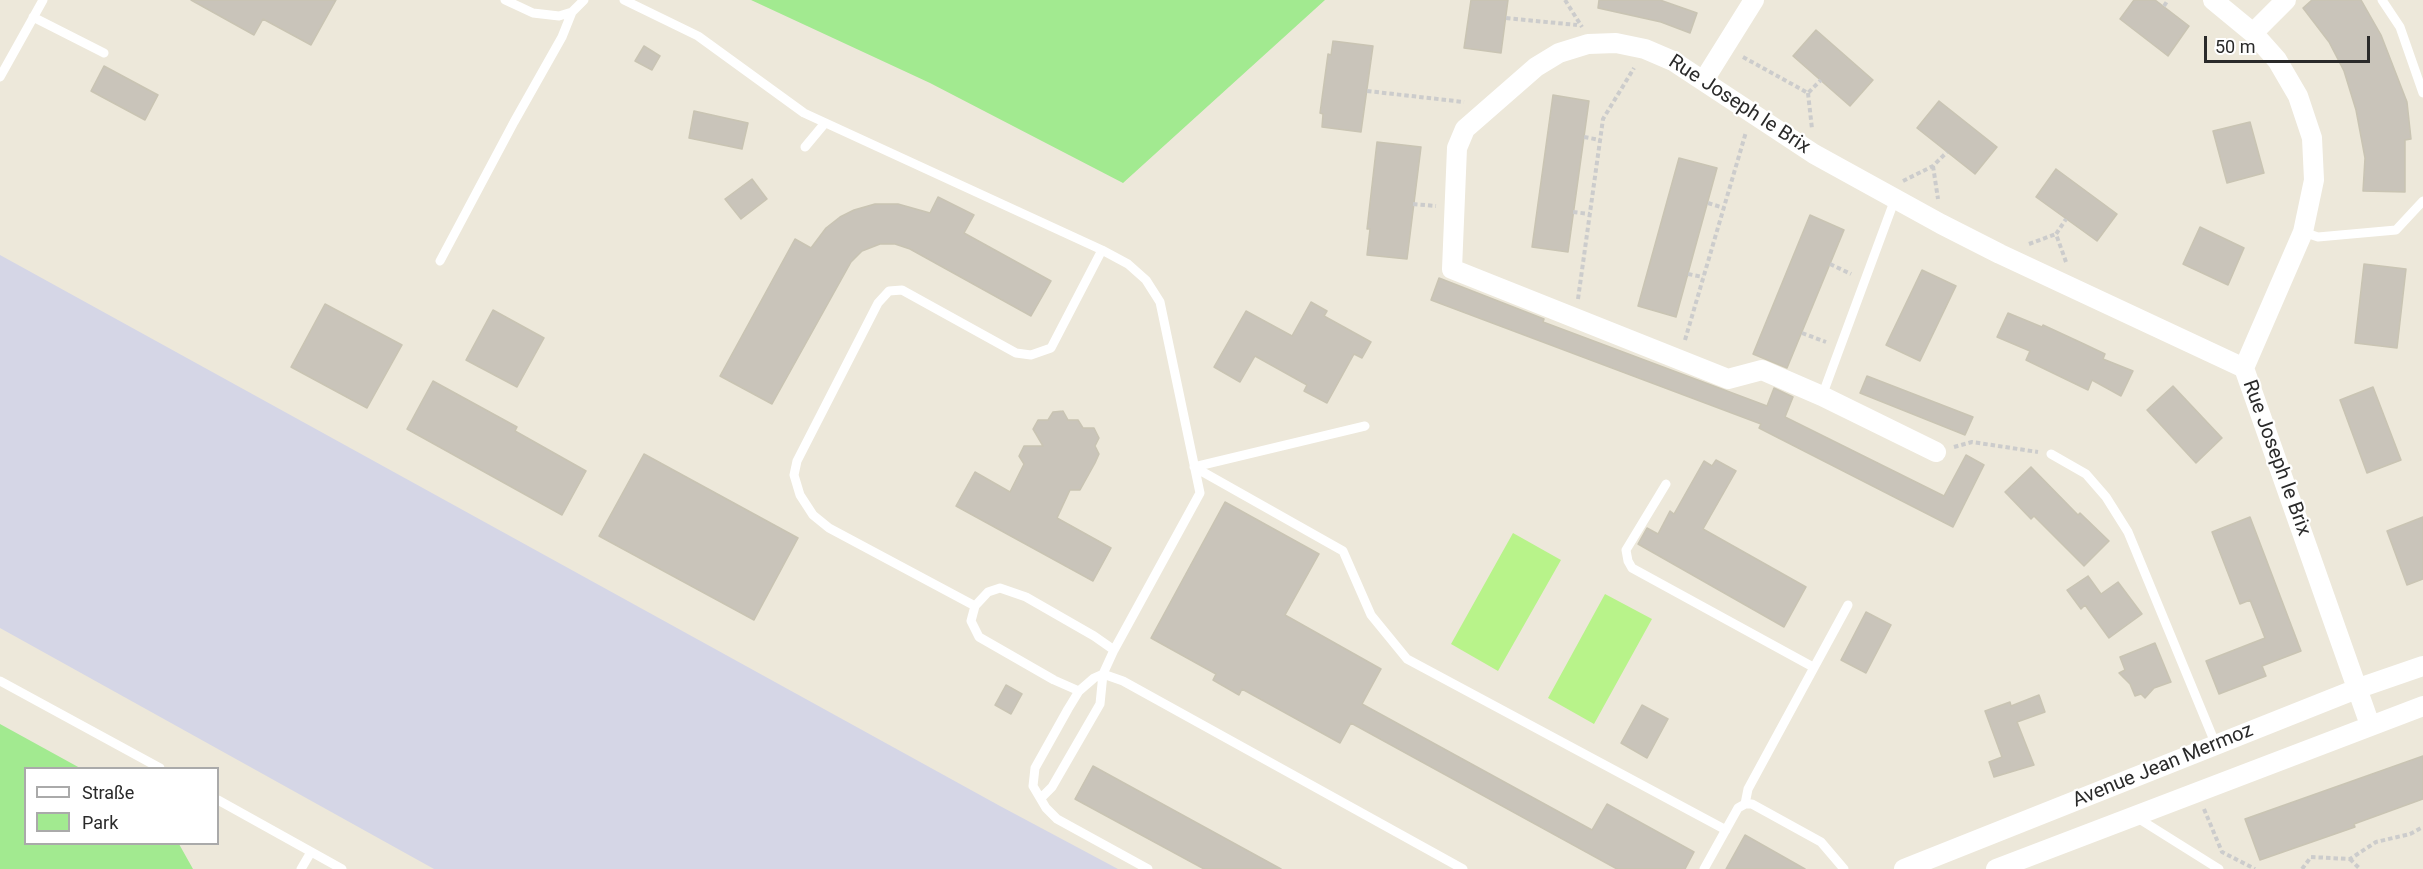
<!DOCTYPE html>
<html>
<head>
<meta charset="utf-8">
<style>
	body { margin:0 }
	#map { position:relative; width:2423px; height:869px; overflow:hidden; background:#ede8da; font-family:Roboto,sans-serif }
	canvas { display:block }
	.legend { position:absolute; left:24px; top:767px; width:195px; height:78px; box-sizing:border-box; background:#fff; border:2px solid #aaa; margin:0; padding:8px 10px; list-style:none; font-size:18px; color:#2a2a2a }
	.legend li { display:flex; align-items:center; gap:12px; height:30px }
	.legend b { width:30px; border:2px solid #aaa }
	.scale { position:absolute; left:2204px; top:36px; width:166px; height:27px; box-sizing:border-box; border:3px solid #2a2a2a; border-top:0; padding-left:8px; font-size:18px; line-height:21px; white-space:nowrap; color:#2a2a2a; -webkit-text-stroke:4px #fff; paint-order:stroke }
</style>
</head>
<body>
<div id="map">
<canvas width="2423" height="869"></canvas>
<ul class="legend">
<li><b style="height:8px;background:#fff"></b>Straße</li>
<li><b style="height:16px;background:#a2ea90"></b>Park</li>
</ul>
<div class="scale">50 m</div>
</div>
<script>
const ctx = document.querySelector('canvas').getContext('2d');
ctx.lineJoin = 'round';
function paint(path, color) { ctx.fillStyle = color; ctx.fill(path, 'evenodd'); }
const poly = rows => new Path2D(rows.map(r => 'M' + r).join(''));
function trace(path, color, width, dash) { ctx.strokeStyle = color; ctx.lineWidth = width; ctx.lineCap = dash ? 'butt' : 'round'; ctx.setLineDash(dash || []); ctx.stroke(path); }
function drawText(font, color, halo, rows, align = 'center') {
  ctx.font = font + ' Roboto,sans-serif'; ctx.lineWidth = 4.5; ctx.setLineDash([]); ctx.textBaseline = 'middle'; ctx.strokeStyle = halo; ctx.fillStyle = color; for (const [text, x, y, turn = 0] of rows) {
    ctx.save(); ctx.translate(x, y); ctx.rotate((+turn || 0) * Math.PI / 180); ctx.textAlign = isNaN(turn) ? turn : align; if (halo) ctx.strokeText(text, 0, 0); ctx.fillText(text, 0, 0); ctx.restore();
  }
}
paint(poly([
	[0,255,1000,806,1118,869,434,869,0,628]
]), '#d5d6e6');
paint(poly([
	[751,0,1325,0,1123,183,930,83],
	[0,724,80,768,26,768,26,844,179,844,193,869,0,869]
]), '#a2ea90');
paint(poly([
	[1513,533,1561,560,1498,671,1451,644],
	[1605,594,1652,619,1594,724,1548,698]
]), '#b8f38a');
const building = poly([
	[191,0,336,0,311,45,263,19,254,35,191,0],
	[1471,0,1508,0,1501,53,1464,48,1471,0],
	[1599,0,1660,0,1697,13,1690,33,1661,22,1598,8,1599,0],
	[2134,0,2155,0,2189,26,2168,56,2120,19,2134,0],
	[2312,0,2361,0,2381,35,2407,102,2411,139,2405,140,2405,192,2363,191,2365,158,2356,110,2344,71,2329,42,2303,8,2312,0],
	[1816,30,1873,80,1850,106,1793,56,1816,30],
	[1333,41,1373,46,1361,132,1322,127,1323,114,1320,113,1328,54,1331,55,1333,41],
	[644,46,660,56,652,70,635,61,644,46],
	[104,66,158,95,145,120,91,91,104,66],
	[1553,95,1589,101,1568,252,1532,247,1553,95],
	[1939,101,1997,147,1975,174,1917,128,1939,101],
	[694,111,748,123,742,149,689,138,694,111],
	[2250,122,2264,173,2227,183,2213,131,2250,122],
	[1377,142,1421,147,1407,259,1367,255,1370,229,1367,229,1377,142],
	[1679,158,1717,168,1676,317,1638,306,1679,158],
	[2056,169,2117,214,2097,241,2036,197,2056,169],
	[752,179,767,199,741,219,725,199,752,179],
	[938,197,974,215,964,233,1051,281,1031,316,910,249,895,244,880,244,862,251,851,262,772,404,720,376,795,239,811,248,826,228,840,217,854,210,875,204,898,204,930,213,938,197],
	[1810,215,1844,230,1787,368,1753,354,1810,215],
	[2200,227,2244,248,2228,285,2183,264,2200,227],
	[2364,264,2406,269,2397,348,2355,343,2364,264],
	[1922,270,1956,286,1920,361,1886,345,1922,270],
	[1439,278,1544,319,1543,322,1767,406,1774,388,1793,397,1785,417,1944,496,1966,455,1984,465,1953,527,1759,428,1761,424,1431,300,1439,278],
	[1311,302,1327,311,1324,316,1371,342,1362,358,1354,354,1327,403,1304,391,1307,385,1255,356,1240,382,1214,367,1246,311,1292,336,1311,302],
	[325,304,402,345,367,408,291,367,325,304],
	[493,310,544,338,517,387,466,360,493,310],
	[2008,313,2042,327,2043,325,2084,344,2105,354,2103,359,2133,371,2121,396,2092,380,2088,390,2026,360,2030,351,1997,337,2008,313],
	[1867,376,1973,417,1965,435,1860,393,1867,376],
	[433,381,517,427,515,431,586,471,562,515,407,429,433,381],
	[2173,386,2222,438,2196,463,2147,410,2173,386],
	[2373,387,2401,460,2367,473,2340,400,2373,387],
	[1063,411,1068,420,1078,420,1083,428,1094,428,1099,438,1095,446,1099,454,1095,463,1080,490,1070,490,1057,518,1111,548,1093,581,956,506,975,472,1010,492,1024,464,1019,456,1024,446,1043,446,1033,429,1038,420,1048,420,1053,412,1063,411],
	[644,454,798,538,754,620,599,536,644,454],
	[1716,460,1736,471,1703,529,1806,587,1784,627,1638,544,1647,528,1658,534,1670,511,1674,514,1704,461,1712,466,1716,460],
	[2031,467,2078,515,2080,513,2109,541,2084,566,2034,516,2031,519,2005,492,2031,467],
	[1225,502,1319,554,1285,615,1381,669,1362,704,1592,830,1607,804,1694,852,1685,869,1617,869,1351,723,1340,743,1242,689,1239,695,1213,680,1216,674,1151,638,1225,502],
	[2250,517,2301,651,2262,666,2266,676,2219,694,2206,661,2265,638,2250,600,2240,604,2212,532,2250,517],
	[2423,517,2423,579,2407,585,2387,531,2423,517],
	[2088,576,2101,594,2118,582,2142,614,2109,638,2085,605,2081,609,2067,590,2088,576],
	[1866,612,1891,625,1866,673,1841,660,1866,612],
	[2155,643,2171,682,2154,688,2145,698,2141,694,2135,696,2130,684,2119,673,2125,670,2120,657,2155,643],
	[1006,685,1022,694,1011,714,995,705,1006,685],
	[2039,695,2045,712,2017,722,2034,765,1994,777,1989,762,2002,757,1985,711,2010,702,2011,706,2039,695],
	[1642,705,1668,719,1647,758,1621,743,1642,705],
	[2423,756,2423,799,2354,824,2355,827,2260,860,2245,819,2423,756],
	[1093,766,1281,869,1204,869,1075,799,1093,766],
	[1745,835,1805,869,1726,869,1745,835]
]);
paint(building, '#c9c4ba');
trace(building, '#c9c4b3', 1.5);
trace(poly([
	[1565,0,1582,27],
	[2164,6,2168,0],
	[1506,18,1577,25],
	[1743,57,1808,93,1821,80],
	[1367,91,1464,102],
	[1808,93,1812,129],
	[1584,137,1600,140],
	[1933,166,1938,199],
	[1903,181,1933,166,1947,152],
	[1708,203,1724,208],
	[1413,204,1436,206],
	[1573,212,1590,214],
	[2029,244,2056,234],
	[2066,262,2056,234,2066,219],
	[1830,264,1851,274],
	[1688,274,1703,277],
	[1578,299,1603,119,1634,68],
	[1802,333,1826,342],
	[1685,340,1746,132],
	[1954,447,1972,442,2038,452],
	[2204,809,2222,852,2255,869],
	[2350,859,2360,869],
	[2302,869,2311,857,2350,859,2376,842,2410,834,2423,827]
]), '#ccc', 4, [4.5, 3]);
trace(poly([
	[505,0,533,13,559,16,572,12,584,0],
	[624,0,698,36,804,113,1102,250,1128,264,1146,280,1160,302,1200,493,1114,650,1103,674,1100,704,1052,787,1041,798],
	[2382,0,2400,27,2423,93],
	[33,17,104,53],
	[0,77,43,0],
	[805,147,825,123],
	[2303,232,2318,237,2396,230,2423,201],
	[440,261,514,122,562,37,572,12],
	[1822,396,1895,199],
	[2051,454,2086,474,2106,497,2128,532,2216,745],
	[1194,467,1343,551,1371,615,1407,659,1726,830],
	[1194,467,1365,426],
	[1666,484,1626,550,1628,561,1632,568,1813,667],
	[975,606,829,528,813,515,800,495,794,475,797,461,878,303,889,291,902,290,1016,353,1031,355,1051,348,1102,250],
	[0,681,160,768],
	[1079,691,1054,680,979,637,971,621,975,606,988,592,1000,588,1026,597,1094,636,1114,650],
	[218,800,342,869],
	[1745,804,1748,789,1848,605],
	[2136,817,2219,869],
	[301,869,311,852],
	[1148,869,1057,819,1046,808,1033,786,1035,768,1068,709,1079,691,1094,678,1103,674,1123,681,1463,869],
	[1704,869,1738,808,1745,804,1752,804,1821,842,1844,869]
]), '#fff', 9);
trace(poly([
	[2213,0,2253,33,2277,60,2298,96,2312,138,2314,180,2303,232,2244,368],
	[2253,33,2286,0],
	[1704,80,1754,0],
	[1936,452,1822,396,1762,370,1728,379,1452,269,1457,148,1465,129,1536,67,1559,53,1588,44,1616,43,1645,49,1673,61,1814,154,1941,224,2000,254,2244,368,2370,725],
	[1904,869,2359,688,2423,666],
	[1996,869,2423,706]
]), '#fff', 20);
drawText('20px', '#2a2a2a', '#fff', [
	["Rue Joseph le Brix",1739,105,33],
	["Rue Joseph le Brix",2276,458,70],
	["Avenue Jean Mermoz",2163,766,-22]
]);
</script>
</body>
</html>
